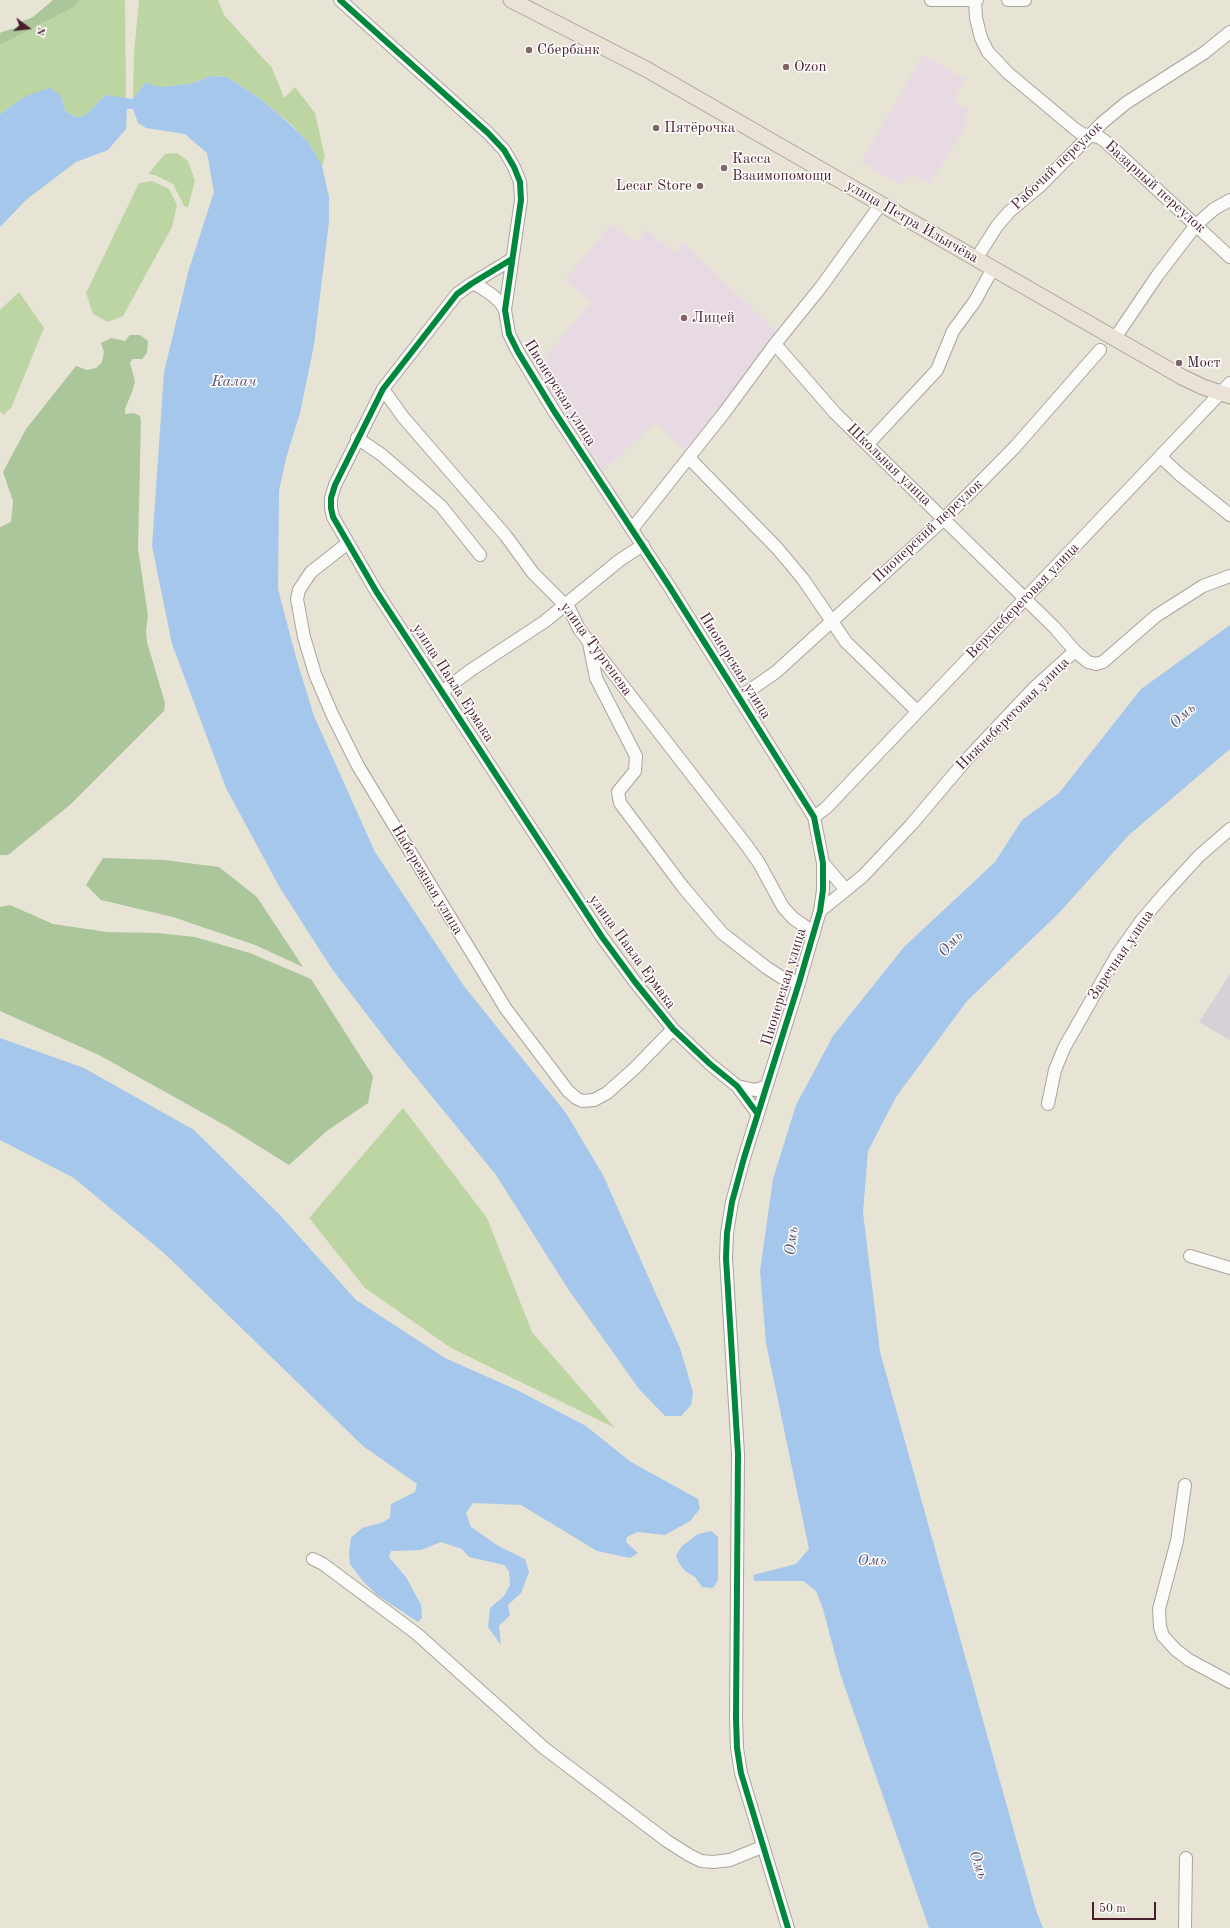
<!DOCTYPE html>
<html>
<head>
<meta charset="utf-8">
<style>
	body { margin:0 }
	#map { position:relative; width:1230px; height:1928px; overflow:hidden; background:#e7e4d6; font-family:"Old Standard TT",serif }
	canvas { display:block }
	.north { position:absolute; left:8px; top:8px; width:40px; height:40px; -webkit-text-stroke:3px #fff; paint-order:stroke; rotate:105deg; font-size:11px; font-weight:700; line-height:16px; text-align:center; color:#4a1f2b }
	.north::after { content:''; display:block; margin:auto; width:14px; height:18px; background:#4a1f2b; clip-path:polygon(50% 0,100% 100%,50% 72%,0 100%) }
	.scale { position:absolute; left:1092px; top:1902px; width:64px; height:18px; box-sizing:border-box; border:2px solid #4a1f2b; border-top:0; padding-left:5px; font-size:12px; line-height:14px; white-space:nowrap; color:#4a1f2b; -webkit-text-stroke:3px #fff; paint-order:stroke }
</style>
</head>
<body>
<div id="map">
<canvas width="1230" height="1928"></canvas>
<div class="north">N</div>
<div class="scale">50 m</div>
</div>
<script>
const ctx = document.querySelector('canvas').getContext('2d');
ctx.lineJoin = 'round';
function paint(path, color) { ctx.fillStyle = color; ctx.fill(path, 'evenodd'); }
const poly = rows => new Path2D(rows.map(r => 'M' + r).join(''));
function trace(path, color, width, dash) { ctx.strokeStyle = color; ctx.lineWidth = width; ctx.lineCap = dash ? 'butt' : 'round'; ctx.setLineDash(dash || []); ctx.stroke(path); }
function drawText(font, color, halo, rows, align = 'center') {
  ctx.font = font + ' "Old Standard TT",serif'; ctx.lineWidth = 3; ctx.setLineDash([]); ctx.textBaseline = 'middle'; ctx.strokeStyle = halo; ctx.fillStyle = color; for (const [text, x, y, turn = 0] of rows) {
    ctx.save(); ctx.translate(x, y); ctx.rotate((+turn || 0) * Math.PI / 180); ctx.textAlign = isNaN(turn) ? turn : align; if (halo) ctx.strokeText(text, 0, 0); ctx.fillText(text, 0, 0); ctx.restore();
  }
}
paint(poly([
	[923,55,965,79,953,101,969,110,962,121,967,124,930,184,914,175,908,174,901,185,861,162],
	[611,224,636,243,646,230,675,253,683,242,777,333,685,451,656,422,603,471,536,367,591,303,566,279]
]), '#e8dae3');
paint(poly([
	[1230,974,1230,1040,1199,1022]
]), '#d6d0d7');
paint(poly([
	[80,0,125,0,126,99,105,95,85,116,76,117,66,112,61,96,26,96,0,114,0,45,74,7],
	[139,0,218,0,224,15,272,68,284,98,295,87,315,113,325,157,322,166,309,143,292,125,262,100,227,77,211,76,190,84,160,87,145,83,133,99,134,53],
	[177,153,188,161,195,181,188,207,184,206,173,184,155,175,148,174,165,154],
	[152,181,169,189,177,205,172,227,123,316,108,322,93,314,86,293,139,183],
	[19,292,44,328,11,408,3,415,0,411,0,310],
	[403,1108,487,1218,532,1332,615,1428,451,1348,365,1288,309,1218]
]), '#bcd5a3');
paint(poly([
	[53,0,80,0,74,7,0,45,0,33,2,32,15,28,23,21,33,17],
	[130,335,140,335,148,341,147,353,142,359,133,359,130,362,135,382,132,392,125,409,125,414,134,413,140,416,141,421,138,548,148,616,146,630,147,642,165,703,164,711,71,804,8,855,0,855,0,527,11,522,13,501,3,472,26,429,76,366,87,370,96,368,102,362,104,352,101,343,111,338,125,341],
	[103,858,164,860,219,867,257,897,303,967,255,945,173,917,101,900,86,885],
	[10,905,53,924,107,932,158,933,195,937,250,953,311,979,373,1076,368,1103,328,1130,289,1165,228,1127,99,1055,0,1011,0,907]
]), '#abc69a');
paint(poly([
	[211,76,227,77,262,100,291,125,309,143,322,166,329,197,329,222,314,345,300,413,286,458,279,491,278,589,297,661,314,716,375,852,464,986,566,1113,603,1175,680,1348,693,1392,691,1405,681,1416,665,1416,639,1389,568,1289,496,1175,394,1050,332,969,280,888,226,788,172,644,152,546,164,372,189,269,214,192,207,153,185,134,146,128,138,123,133,109,127,109,126,129,108,150,76,162,27,199,0,227,0,114,26,96,50,88,61,96,66,112,76,117,85,116,105,95,133,99,145,83,160,87,190,84],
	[1230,625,1230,749,1129,835,1059,913,967,1001,896,1097,868,1151,863,1212,880,1352,1036,1910,1043,1928,929,1928,840,1673,823,1609,816,1591,803,1581,754,1581,753,1575,796,1564,809,1549,766,1343,760,1271,773,1179,796,1105,833,1036,904,947,995,862,1022,820,1059,793,1141,689],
	[0,1038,84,1068,194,1130,279,1214,356,1300,445,1358,517,1390,586,1426,631,1462,698,1499,700,1509,690,1521,665,1535,638,1532,627,1537,626,1542,638,1553,630,1558,597,1551,521,1505,473,1503,466,1513,471,1527,500,1547,525,1559,529,1572,521,1593,508,1605,510,1615,499,1626,501,1645,488,1627,490,1608,504,1596,510,1585,509,1571,504,1565,469,1557,462,1549,441,1542,421,1550,391,1551,389,1557,406,1577,421,1605,422,1618,418,1622,377,1595,362,1580,350,1564,349,1552,351,1538,362,1528,381,1523,390,1518,391,1504,415,1492,417,1484,363,1446,164,1253,74,1178,0,1140],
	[711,1531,718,1537,718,1580,713,1588,702,1587,695,1577,685,1571,679,1563,676,1555,682,1546,698,1534]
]), '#a4c7eb');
const minor = poly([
	[340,0,488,133,504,150,514,167,520,182,521,200,505,310,509,334,518,352,554,411,669,586,814,817,823,863,823,890,820,911,799,983,744,1158,732,1202,727,1233,726,1258,738,1454,736,1718,737,1748,741,1773,788,1928],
	[931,0,977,0],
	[1008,0,1025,0],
	[975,1,976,18,981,38,988,52,1008,73,1075,129,1082,134,1099,137,1106,142,1230,257],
	[512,259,471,284,457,294,383,389,335,485,331,498,331,508,333,517,376,591,602,937,635,982,673,1029,710,1064,737,1086,757,1113],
	[976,259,997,226,1009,212,1040,186,1102,123,1126,103,1204,53,1230,32],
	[471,284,479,286,492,295,500,302,505,310],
	[1115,338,1157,276,1196,225,1214,209,1230,200],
	[775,344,835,413,1055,628,1075,651],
	[383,389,403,417,506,536,533,573,570,610,579,629,747,846,759,863,783,907,793,918,814,933],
	[357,438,382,455,441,506,480,555],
	[868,444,937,370,953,331,975,301,993,268],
	[1161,457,1179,474,1230,515],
	[689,458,777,548,803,579,846,642,917,711],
	[632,529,724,413,775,344,821,287,881,204],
	[348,543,311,572,299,590,297,599,304,637,315,674,332,714,358,766,506,1009,568,1091,576,1098,582,1101,594,1100,607,1093,635,1068,673,1029],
	[589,643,596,678,636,756,635,771,618,792,620,803,683,887,722,933,767,968,781,977,799,983],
	[443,691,471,670,544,622,620,560,643,545],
	[740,697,776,672,944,519,1015,447,1100,350],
	[814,817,826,808,1230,383],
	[823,863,846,890],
	[820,911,863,876,911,825,966,760,1034,688,1075,651,1088,662,1096,664,1103,662,1156,616,1203,586,1230,576],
	[737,1086,755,1090,765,1087],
	[1048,1104,1055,1070,1064,1048,1117,955,1141,921,1166,892,1199,856,1230,829],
	[1190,1256,1230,1268],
	[1185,1485,1177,1541,1159,1609,1160,1627,1163,1636,1176,1650,1189,1660,1230,1682],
	[313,1559,323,1564,417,1634,544,1748,667,1841,689,1855,701,1861,713,1862,730,1860,762,1847],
	[1185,1928,1186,1858]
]);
const major = poly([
	[511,0,646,69,1182,377,1203,387,1230,396]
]);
trace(minor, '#aaa49d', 14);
trace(major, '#aaa49d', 17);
trace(minor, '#fbfbf9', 12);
trace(major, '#eae2d7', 15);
trace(poly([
	[340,0,488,133,504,150,514,167,520,182,521,200,505,310,509,334,518,352,554,411,669,586,814,817,823,863,823,890,820,911,799,983,744,1158,732,1202,727,1233,726,1258,738,1454,736,1718,737,1748,741,1773,788,1928],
	[512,259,471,284,457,294,383,389,335,485,331,498,331,508,333,517,376,591,602,937,635,982,673,1029,710,1064,737,1086,757,1113]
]), '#00873e', 6);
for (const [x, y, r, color] of [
	[529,50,4,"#816467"],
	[786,67,4,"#816467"],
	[656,128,4,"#816467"],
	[724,168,4,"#816467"],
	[700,186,4,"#816467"],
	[684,318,4,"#816467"],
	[1179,363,4,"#816467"]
]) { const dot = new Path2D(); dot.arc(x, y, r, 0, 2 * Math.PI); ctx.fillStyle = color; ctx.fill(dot); trace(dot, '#fff', 1.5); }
drawText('15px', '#4a1f2b', '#fff', [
	["Сбербанк",537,50],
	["Ozon",794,67],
	["Пятёрочка",664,128],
	["Касса",732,159],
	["Взаимопомощи",732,176],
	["Lecar Store",692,186,"right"],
	["Лицей",692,318],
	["Мост",1187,363]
], 'left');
drawText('15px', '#4a1f2b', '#fff', [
	["Рабочий переулок",1057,166,-44],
	["Базарный переулок",1155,187,42],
	["улица Петра Ильичёва",912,222,30],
	["Пионерская улица",560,393,58],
	["Школьная улица",889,465,44],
	["Пионерский переулок",928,531,-43],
	["Верхнебереговая улица",1023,601,-46],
	["улица Тургенева",596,649,54],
	["Пионерская улица",735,666,58],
	["улица Павла Ермака",453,683,57],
	["Нижнебереговая улица",1013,714,-45],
	["Набережная улица",427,880,59],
	["улица Павла Ермака",632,952,54],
	["Заречная улица",1121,955,-56],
	["Пионерская улица",784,987,-73]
]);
drawText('italic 16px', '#605571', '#fff', [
	["Калач",234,382],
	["Омь",1183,716,-44],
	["Омь",951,944,-49],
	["Омь",792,1241,-84],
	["Омь",872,1561],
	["Омь",978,1865,71]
]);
</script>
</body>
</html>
